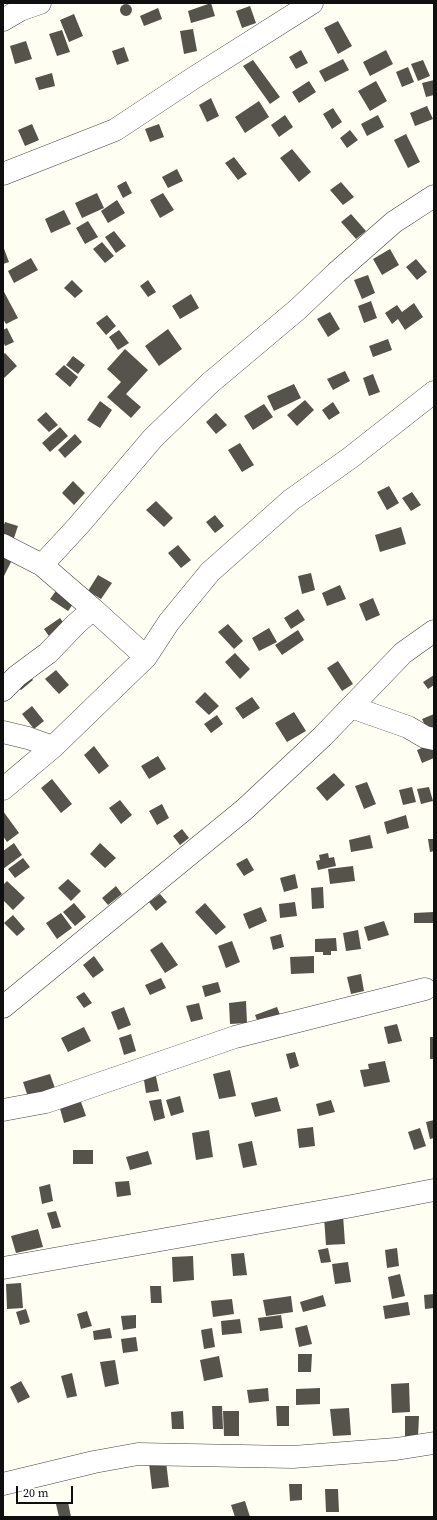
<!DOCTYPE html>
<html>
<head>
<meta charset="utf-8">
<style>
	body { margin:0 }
	#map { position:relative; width:437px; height:1520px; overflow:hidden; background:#fefef2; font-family:"Source Serif 4",serif }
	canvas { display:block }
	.frame { position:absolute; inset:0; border:4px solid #0f0f0f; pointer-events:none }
	.scale { position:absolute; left:16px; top:1486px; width:57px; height:18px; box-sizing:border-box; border:2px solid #0f0f0f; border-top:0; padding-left:5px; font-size:12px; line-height:14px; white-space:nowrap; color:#0f0f0f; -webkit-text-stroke:3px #fff; paint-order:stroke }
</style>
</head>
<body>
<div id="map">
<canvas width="437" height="1520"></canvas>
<div class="frame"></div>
<div class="scale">20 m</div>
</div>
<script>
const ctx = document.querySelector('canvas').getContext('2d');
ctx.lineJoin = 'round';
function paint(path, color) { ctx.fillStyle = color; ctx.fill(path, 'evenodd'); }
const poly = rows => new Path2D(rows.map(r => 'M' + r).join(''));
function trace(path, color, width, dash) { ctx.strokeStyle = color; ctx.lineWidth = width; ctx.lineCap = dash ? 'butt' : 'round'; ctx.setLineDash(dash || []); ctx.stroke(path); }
paint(poly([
	[211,3,215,16,191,23,188,11],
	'120 10a6 6 0 1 1 12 0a6 6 0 1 1-12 0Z',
	[250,6,256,23,242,28,236,11],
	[158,8,162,19,144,26,140,16],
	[74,14,83,36,69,42,60,20],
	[338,21,352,46,338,54,324,28],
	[193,29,197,51,184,54,180,31],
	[62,30,70,52,57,56,49,34],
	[26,41,32,59,15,64,10,46],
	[124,47,129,61,117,65,112,51],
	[301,50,308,63,296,69,289,57],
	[386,50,393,64,370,76,363,62],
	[343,59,349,70,325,82,319,71],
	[253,60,280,97,270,104,243,66],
	[423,60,430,76,418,81,411,64],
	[408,67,414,82,402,87,396,72],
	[52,73,55,86,39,90,35,78],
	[434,80,434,95,426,97,422,83],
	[309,81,316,92,299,103,292,92],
	[376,81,387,101,370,111,358,91],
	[211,98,219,116,207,122,199,105],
	[259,101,269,117,245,133,235,117],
	[427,106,433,119,415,126,410,113],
	[333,108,342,122,332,129,323,114],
	[285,115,293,127,279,137,271,125],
	[378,115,384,127,367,136,361,124],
	[32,124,39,140,25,146,18,130],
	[159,124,164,137,150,142,145,129],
	[350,130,358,140,347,148,340,138],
	[406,134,420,162,408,168,394,140],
	[292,149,311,172,299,182,280,158],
	[234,157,247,174,238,180,225,163],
	[177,169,183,181,168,188,162,177],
	[126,181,132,193,123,198,117,186],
	[341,182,354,197,343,205,330,190],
	[97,193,104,208,82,218,75,203],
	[163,193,174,210,160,218,150,200],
	[117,200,125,213,108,223,101,211],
	[64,210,71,224,51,233,45,219],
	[351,214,366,231,356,239,341,222],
	[88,221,98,237,85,244,76,228],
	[114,231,126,246,116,253,105,237],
	[102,242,114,256,105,263,93,249],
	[3,246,9,262,3,264],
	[390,249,399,265,382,275,373,259],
	[31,258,38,270,14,283,8,271],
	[416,259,427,272,417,280,406,267],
	[368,275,375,293,362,299,354,280],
	[72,280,83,291,75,298,64,288],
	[148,280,156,292,148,297,140,286],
	[3,290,18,318,6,324,3,319],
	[191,294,199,308,180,319,172,306],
	[371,301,377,318,364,323,358,306],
	[414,303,423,317,405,330,398,319,392,324,385,313,397,305,402,312],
	[330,312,340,329,328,337,317,319],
	[107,315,116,326,106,335,96,323],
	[7,328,14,342,5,346,3,341,3,330],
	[168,329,182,349,159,366,145,346],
	[119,330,129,343,118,350,109,337],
	[388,339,392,350,373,357,369,346],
	[125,349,148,370,126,394,141,407,131,418,107,397,121,382,107,369],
	[5,353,17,366,3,379,3,355],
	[73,356,85,365,78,374,66,365],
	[64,365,78,377,70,387,55,374],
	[345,371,350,381,333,390,327,379],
	[373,374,380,392,369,396,363,378],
	[294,384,301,398,274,411,267,396],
	[305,400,314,410,297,426,287,415],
	[100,401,112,410,100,428,87,420],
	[333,402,340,413,329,420,322,410],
	[264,404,273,417,253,430,244,416],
	[46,412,58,425,49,432,37,420],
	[216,413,227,425,216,434,206,422],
	[60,427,68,436,50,452,42,443],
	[75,434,82,442,65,458,58,450],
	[240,443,254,465,242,472,228,450],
	[73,481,85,493,74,505,62,493],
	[389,486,399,503,387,510,377,492],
	[412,492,421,505,411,511,402,498],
	[156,501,173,518,164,527,146,510],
	[215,515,224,526,215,533,206,522],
	[5,522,18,526,12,544,3,542,3,527],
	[401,527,406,544,380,552,375,535],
	[178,545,191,560,181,568,168,553],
	[3,551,14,556,3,578],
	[311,573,315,590,302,594,298,576],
	[98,575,112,583,101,599,88,591],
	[340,585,346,599,327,606,322,593],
	[58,588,76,600,68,611,50,599],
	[373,598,380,615,366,621,359,604],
	[298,609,305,620,291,629,284,618],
	[60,618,69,630,53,642,44,629],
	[228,624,243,641,234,649,218,632],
	[269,628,277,642,259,651,252,638],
	[298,630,304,640,282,655,275,645],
	[235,653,250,669,240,679,225,662],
	[338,661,353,684,342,691,327,668],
	[56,670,69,685,59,694,45,679],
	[28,674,33,680,21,690,15,684],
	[434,675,434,685,428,689,423,682],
	[205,692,219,706,209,715,195,702],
	[252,697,260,708,243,719,235,708],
	[32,706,44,721,34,729,22,714],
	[294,712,306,731,287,742,275,723],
	[434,714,434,735,430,736,422,719],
	[217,715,223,724,211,733,204,724],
	[434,743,434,758,422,763,417,750],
	[94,746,109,766,99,774,84,755],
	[158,756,166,769,149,779,141,766],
	[334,773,345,785,327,801,316,788],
	[52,779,72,804,61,813,41,788],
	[367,782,376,804,364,809,355,786],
	[412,787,416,802,403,805,399,790],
	[429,787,433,801,421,804,417,789],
	[120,800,132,815,121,824,109,808],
	[162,804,169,818,157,825,149,811],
	[3,811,19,833,7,842,3,836],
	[406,815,409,828,387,834,384,822],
	[182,829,189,838,180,845,173,836],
	[370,835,373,848,351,852,349,840],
	[428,839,434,839,434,851,430,852],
	[14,843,22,855,3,869,3,851],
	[100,843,116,858,105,868,90,854],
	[328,853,329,858,334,857,336,866,318,870,316,861,320,860,319,855],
	[23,858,30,867,15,878,8,869],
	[247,858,254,870,244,876,236,864],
	[353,866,355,881,330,884,328,869],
	[295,874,298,888,284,892,280,878],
	[68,879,81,891,71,901,58,888],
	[7,881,25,898,13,910,3,900,3,885],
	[116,886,122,894,108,905,102,898],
	[323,887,324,908,312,909,311,888],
	[160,894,167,902,156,911,149,902],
	[295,902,297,916,280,918,279,904],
	[74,903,86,917,75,926,63,912],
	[205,903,226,927,216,935,195,912],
	[261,907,267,921,249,929,243,914],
	[434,912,434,923,414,923,414,913],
	[61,913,72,928,57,939,46,923],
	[13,915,25,929,17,936,4,923],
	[384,921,389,935,368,941,364,927],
	[358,930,361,949,346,951,343,933],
	[281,934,284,947,273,950,270,937],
	[336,938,337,951,331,951,331,955,323,955,323,952,315,952,315,939],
	[232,941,240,962,226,968,218,946],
	[162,942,178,965,165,973,150,950],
	[94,956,104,970,93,978,83,965],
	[314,956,314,973,291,974,290,957],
	[361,974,364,991,351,994,347,977],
	[161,978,166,988,150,995,145,985],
	[218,982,221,992,205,997,202,986],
	[84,992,92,1003,84,1008,76,997],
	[246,1001,247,1023,230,1024,229,1003],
	[199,1003,203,1019,191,1022,186,1006],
	[124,1007,131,1025,118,1030,111,1012],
	[277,1007,282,1020,260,1028,255,1015],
	[397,1024,402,1041,388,1044,384,1027],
	[84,1027,91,1041,68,1052,61,1038],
	[131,1034,136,1051,124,1055,119,1038],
	[430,1037,434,1037,434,1059,430,1059],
	[295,1052,299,1066,290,1069,286,1054],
	[385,1061,390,1082,364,1087,360,1070,369,1069,368,1064],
	[230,1070,236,1096,219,1099,213,1074],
	[155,1072,159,1091,146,1093,143,1074],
	[50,1074,56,1091,29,1100,23,1082],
	[180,1096,184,1112,171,1116,166,1100],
	[277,1097,281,1111,255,1117,251,1103],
	[80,1099,86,1116,64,1123,59,1105],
	[161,1099,165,1118,154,1121,149,1101],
	[331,1100,335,1112,319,1116,316,1104],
	[434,1120,434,1138,430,1139,426,1122],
	[313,1127,315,1146,299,1148,297,1129],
	[420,1128,426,1146,414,1150,408,1132],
	[209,1130,213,1157,196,1160,192,1133],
	[252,1141,257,1165,243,1168,238,1144],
	[73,1150,93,1150,93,1164,73,1164],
	[148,1151,152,1164,130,1170,126,1157],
	[129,1181,131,1195,117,1197,115,1182],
	[50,1184,53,1201,42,1204,39,1187],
	[56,1211,61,1227,52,1229,47,1213],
	[343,1215,345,1244,326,1245,324,1217],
	[38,1229,43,1247,16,1253,11,1236],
	[328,1248,331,1262,321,1263,318,1250],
	[397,1248,399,1266,387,1268,385,1250],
	[244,1253,247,1275,233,1276,231,1254],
	[193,1256,194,1280,173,1282,172,1257],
	[348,1262,351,1282,335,1284,332,1264],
	[400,1274,405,1296,392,1299,388,1277],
	[21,1283,23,1308,7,1309,6,1284],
	[150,1286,161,1286,162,1303,151,1303],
	[434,1294,434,1308,425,1309,424,1295],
	[323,1295,326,1306,303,1312,300,1302],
	[291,1296,293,1312,266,1316,263,1300],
	[232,1299,234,1314,213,1317,211,1301],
	[408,1302,410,1315,385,1319,383,1306],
	[26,1309,30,1322,20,1325,16,1312],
	[87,1311,92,1326,81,1329,77,1314],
	[136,1315,136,1328,123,1330,121,1316],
	[281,1315,283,1328,260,1331,258,1318],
	[240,1319,242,1333,222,1335,221,1321],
	[307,1325,312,1344,299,1347,295,1328],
	[110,1328,112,1338,94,1340,93,1331],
	[212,1328,215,1347,204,1349,201,1330],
	[136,1337,138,1351,123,1353,121,1339],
	[298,1354,312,1354,311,1372,298,1372],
	[219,1356,223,1377,204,1381,200,1360],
	[115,1360,119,1384,105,1387,100,1362],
	[72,1373,77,1396,67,1398,61,1376],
	[21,1381,30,1397,18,1403,10,1387],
	[409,1383,410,1412,392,1413,391,1384],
	[268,1388,269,1401,249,1403,247,1390],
	[320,1388,320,1404,296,1405,296,1389],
	[212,1406,222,1406,223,1429,213,1429],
	[276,1406,289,1406,289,1426,277,1426],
	[349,1408,351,1435,333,1436,330,1409],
	[183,1411,184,1429,172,1429,171,1412],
	[223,1411,239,1411,239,1436,224,1436],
	[405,1416,419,1416,418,1437,405,1436],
	[166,1461,169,1487,152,1489,149,1463],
	[289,1484,302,1484,302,1500,290,1501],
	[325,1489,338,1489,339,1512,326,1512],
	[245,1501,250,1517,235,1517,231,1505],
	[68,1502,71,1517,59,1517,56,1504]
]), '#56524c');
const minor = poly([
	[3,20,20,10,40,3],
	[3,174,115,130,192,79,312,3],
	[3,545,42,565,93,609],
	[42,565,79,525,153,438,210,383,298,309,336,273,394,222,434,196],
	[3,690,17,676,48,653,76,624,93,609,146,657],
	[351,707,408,727,425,737,434,739],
	[3,732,28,738,53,747],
	[3,789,53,747,146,657,169,622,210,572,291,500,350,458,434,392],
	[3,1007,245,809,323,736,403,653,434,631],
	[3,1110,46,1102,235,1037,425,989],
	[3,1268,352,1206,434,1190],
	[3,1484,94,1462,138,1454,293,1457,396,1449,434,1443]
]);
trace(minor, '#424242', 23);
trace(minor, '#fff', 22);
</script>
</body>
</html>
